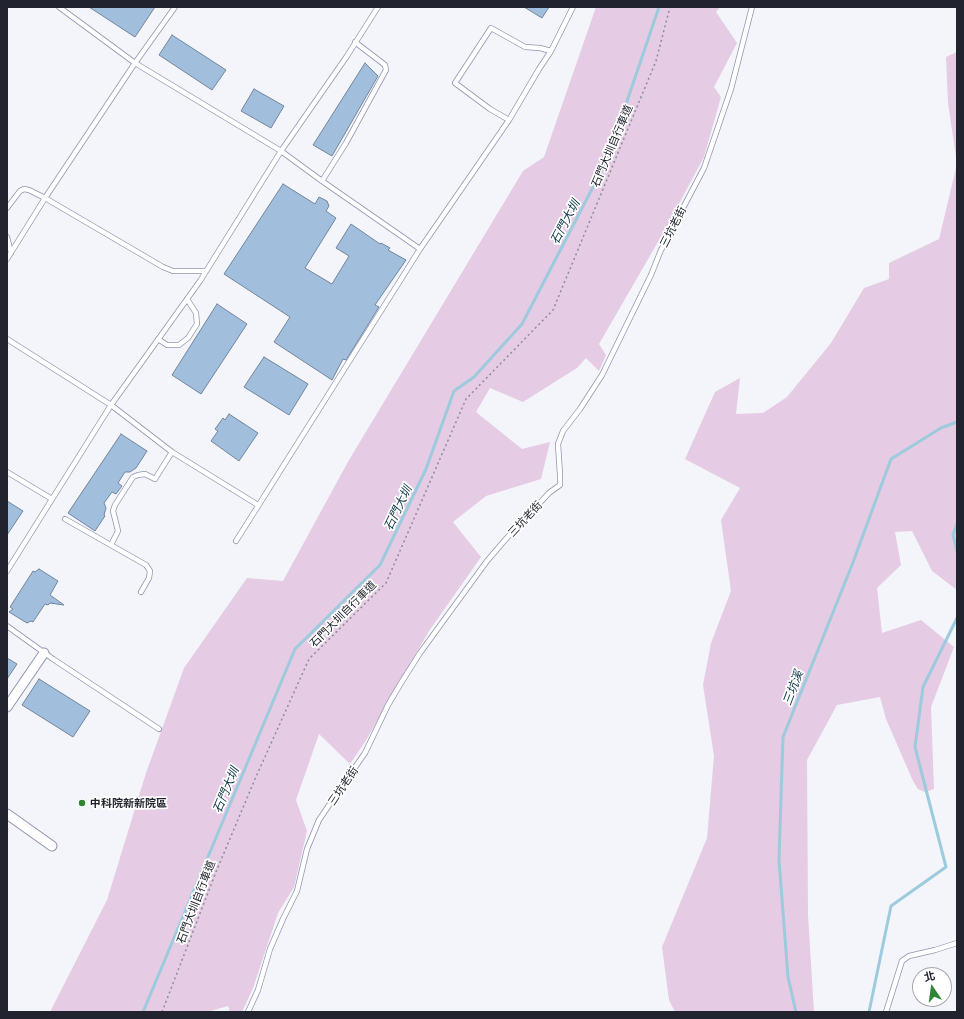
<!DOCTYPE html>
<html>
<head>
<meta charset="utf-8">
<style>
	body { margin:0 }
	#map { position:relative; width:964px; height:1019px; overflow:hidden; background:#f3f5fb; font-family:"Exo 2","Noto Sans TC",sans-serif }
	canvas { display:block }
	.frame { position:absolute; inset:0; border:8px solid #21232e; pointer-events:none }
	.north { position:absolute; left:912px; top:967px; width:40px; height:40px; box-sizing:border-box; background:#fff; border:1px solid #a6a7ab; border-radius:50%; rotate:347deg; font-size:11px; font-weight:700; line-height:16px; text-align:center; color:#21232e }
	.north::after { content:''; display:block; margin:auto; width:14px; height:18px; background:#2e8635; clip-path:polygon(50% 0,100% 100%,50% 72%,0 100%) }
</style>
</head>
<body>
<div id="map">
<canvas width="964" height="1019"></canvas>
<div class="frame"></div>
<div class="north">北</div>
</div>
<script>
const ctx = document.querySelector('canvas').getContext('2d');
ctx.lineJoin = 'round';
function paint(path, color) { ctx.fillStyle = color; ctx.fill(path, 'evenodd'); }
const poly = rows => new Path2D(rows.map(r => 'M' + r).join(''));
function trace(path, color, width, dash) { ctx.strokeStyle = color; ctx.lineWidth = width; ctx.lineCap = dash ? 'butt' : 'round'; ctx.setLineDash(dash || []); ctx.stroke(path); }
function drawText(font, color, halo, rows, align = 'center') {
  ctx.font = font + ' "Exo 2","Noto Sans TC",sans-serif'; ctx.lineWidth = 3.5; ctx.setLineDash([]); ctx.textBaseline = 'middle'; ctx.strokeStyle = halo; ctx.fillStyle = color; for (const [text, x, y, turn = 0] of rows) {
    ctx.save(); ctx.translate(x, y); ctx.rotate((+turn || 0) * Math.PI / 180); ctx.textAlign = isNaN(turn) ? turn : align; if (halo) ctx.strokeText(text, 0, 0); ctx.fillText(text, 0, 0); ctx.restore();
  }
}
paint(poly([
	[596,7,720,7,716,12,737,43,714,87,721,97,704,157,666,228,599,344,606,355,599,371,586,358,577,368,523,402,490,388,476,412,522,449,550,442,541,479,486,496,453,522,481,557,429,631,365,742,350,764,319,734,296,800,307,831,294,887,278,913,253,988,242,1012,230,1012,228,1006,207,1012,50,1012,107,900,146,773,184,668,247,578,283,581,349,460,523,171,544,157],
	[957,52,957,590,932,571,912,531,895,532,901,565,877,588,882,633,921,620,954,647,931,707,934,789,925,792,918,789,913,781,886,719,880,697,837,705,807,760,808,915,814,1012,675,1012,669,1000,662,947,707,838,714,756,703,685,711,643,731,591,721,520,740,488,685,459,715,392,740,378,736,414,763,413,787,397,831,343,864,288,889,279,889,263,939,239,957,164,948,103,946,57]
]), '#e5cbe3');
trace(poly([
	[957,524,953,535,957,551],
	[143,1012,295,649,380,565,426,469,454,391,474,377,522,324,607,160,659,7],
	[796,1012,788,977,779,860,783,737,852,565,891,459,941,428,957,422],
	[869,1012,891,906,946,867,915,747,923,687,957,618]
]), '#9dcbdd', 3);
const building = poly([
	[89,7,155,7,135,37,89,7],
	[524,7,549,7,542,18,524,7],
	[172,35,226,70,212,90,159,55,172,35],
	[365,63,378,76,332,156,313,145,365,63],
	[254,89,284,106,271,128,241,111,254,89],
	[283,184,315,204,319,197,327,201,329,206,326,211,336,218,305,268,332,284,349,256,336,248,351,224,380,244,381,243,390,248,388,250,406,260,375,305,379,307,346,360,343,359,332,380,274,342,290,317,224,274,283,184],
	[217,304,247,324,201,394,172,375,217,304],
	[264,357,308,384,289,415,244,387,264,357],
	[229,414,258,433,239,461,211,441,218,431,215,429,223,418,225,420,229,414],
	[121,434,147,451,136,468,130,472,125,472,118,483,122,486,116,494,112,492,104,503,106,508,104,515,105,516,95,531,68,513,121,434],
	[7,501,23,511,7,535,7,501],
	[39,569,58,581,50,595,64,605,50,603,48,605,45,604,33,622,31,621,27,623,9,612,13,609,10,607,33,571,35,572,39,569],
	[7,658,17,664,7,679,7,658],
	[39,679,90,711,73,737,22,705,39,679]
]);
paint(building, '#a1bedd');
trace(building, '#70859b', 1);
const lane = poly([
	[59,7,135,63,281,151,322,181,420,249],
	[509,120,490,109,455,83,491,28,525,47,540,48,551,51],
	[322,181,346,143,386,70,385,65,355,42],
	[7,208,20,191,24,189,29,190,45,198,163,267,173,271,205,271],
	[7,237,11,253],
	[7,259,45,198,135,63,175,7],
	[7,339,111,405,172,452,155,479,145,474,138,475,133,477,115,505,113,511,118,531,111,545],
	[158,339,167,345,179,345,188,338,197,324,196,313,187,299],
	[172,452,258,505],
	[7,472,52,499],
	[65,519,146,565,150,571,149,578,141,592],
	[236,541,420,249,509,120,539,69,551,51,573,7],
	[7,571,111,405,200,281,281,151,347,56,378,7],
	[7,626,53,659,159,729],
	[248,1012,258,990,270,949,283,919,297,891,307,849,319,820,342,786,365,753,388,705,401,683,420,653,487,561,505,540,549,493,560,485,560,475,558,444,563,431,580,409,602,375,651,275,661,250,704,168,731,89,752,7],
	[886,1012,902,961,909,956,935,950,957,943]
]);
const street = poly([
	[7,707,44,653],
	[7,814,52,846]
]);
trace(lane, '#8f94b0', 6);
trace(street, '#8f94b0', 11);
trace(poly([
	[162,1012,216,872,255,779,309,659,386,583,466,399,553,310,656,61,670,7]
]), '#8b8d95', 1.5, [2, 3]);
trace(lane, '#fff', 4.5);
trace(street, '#fff', 9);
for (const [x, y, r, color] of [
	[82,803,4,"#2e8635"]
]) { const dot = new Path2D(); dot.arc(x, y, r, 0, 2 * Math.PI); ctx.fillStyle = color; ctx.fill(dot); trace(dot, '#fff', 1.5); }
drawText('11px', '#21232e', '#fff', [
	["石門大圳自行車道",612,146,-67],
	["三坑老街",673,227,-63],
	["三坑老街",525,519,-47],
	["石門大圳自行車道",343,614,-45],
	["三坑老街",343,786,-56],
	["石門大圳自行車道",196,902,-69]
]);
drawText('bold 11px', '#21232e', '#fff', [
	["中科院新新院區",90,803]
], 'left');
drawText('italic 12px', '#0d3745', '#fff', [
	["石門大圳",565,222,-62],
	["石門大圳",398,508,-64],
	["三坑溪",793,688,-69],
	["石門大圳",226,790,-67]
]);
</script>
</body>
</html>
